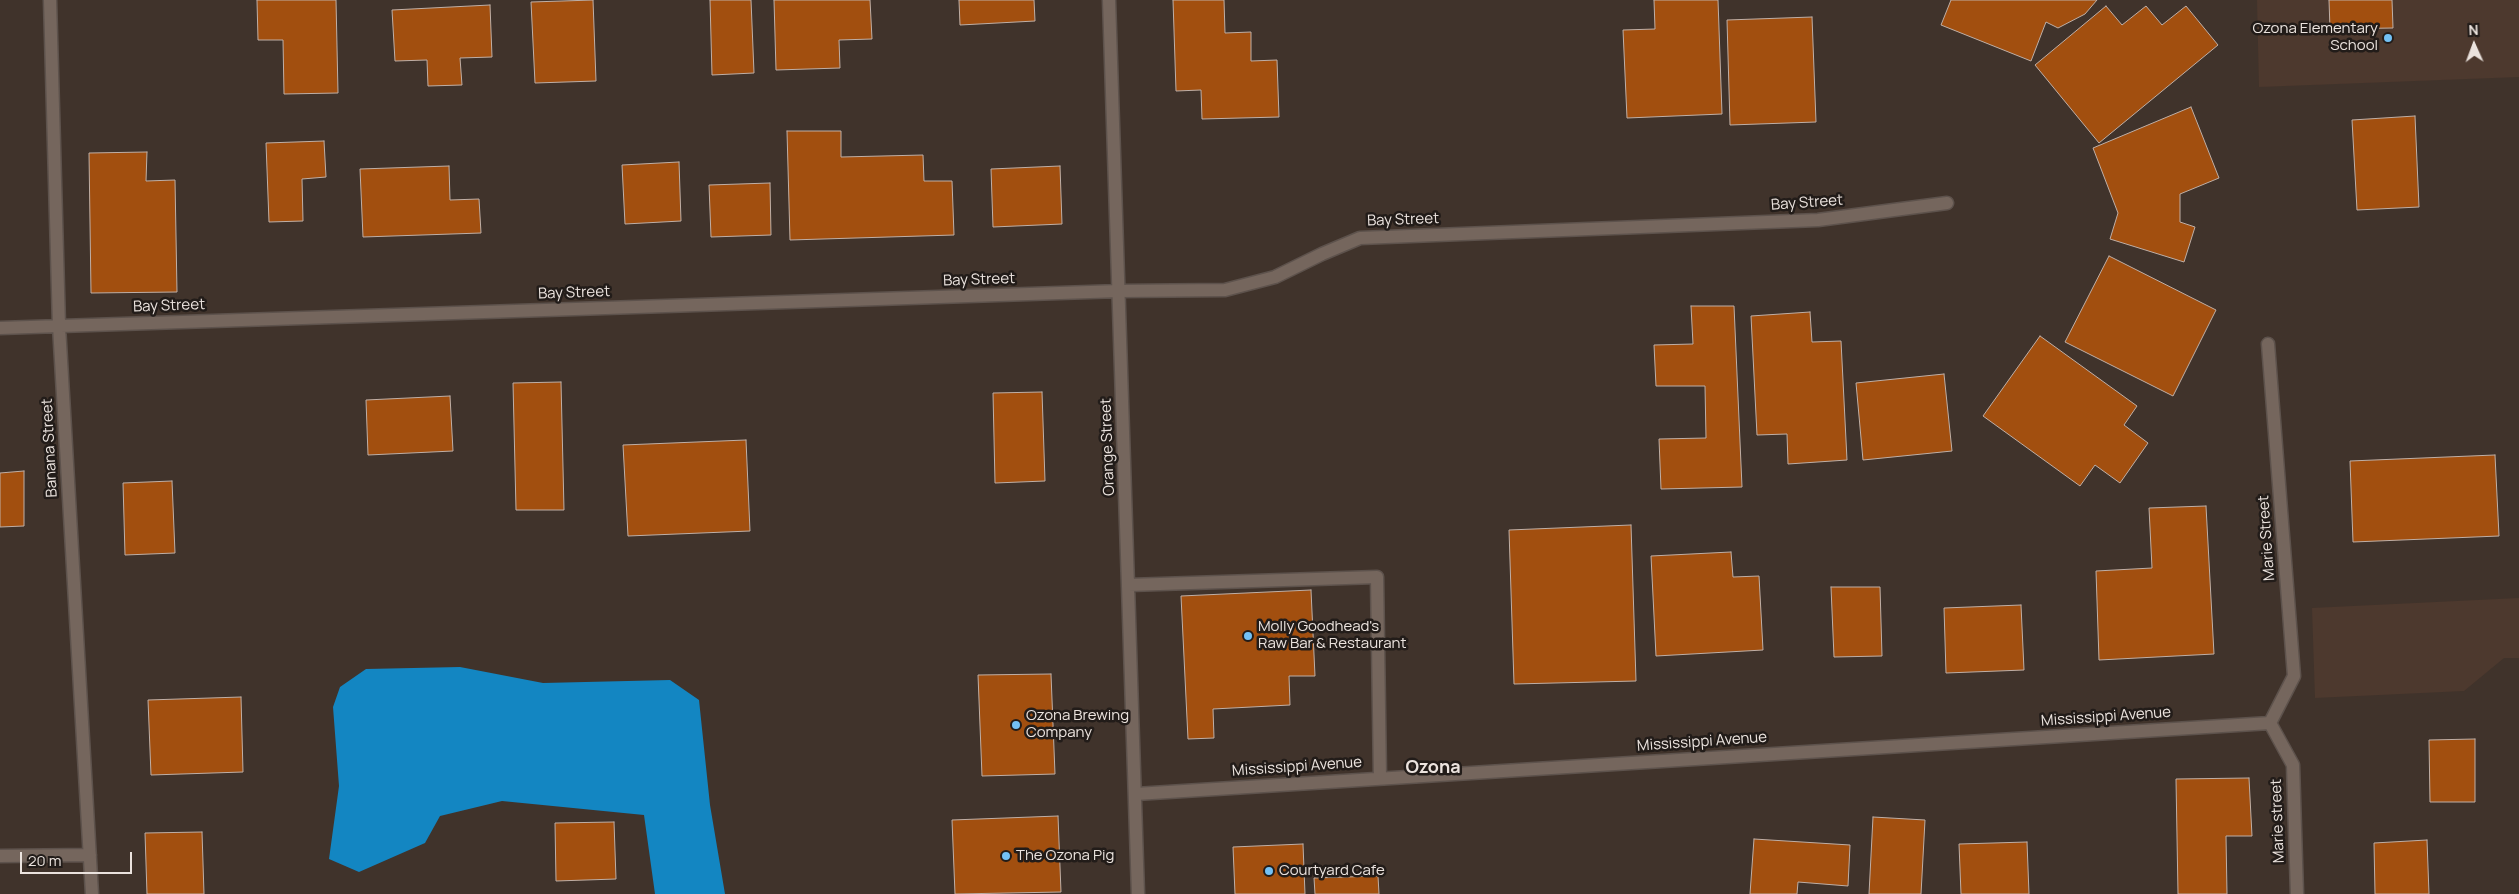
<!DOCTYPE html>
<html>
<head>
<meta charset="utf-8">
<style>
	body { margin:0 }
	#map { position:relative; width:2519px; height:894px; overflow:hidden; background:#40332b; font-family:Manrope,sans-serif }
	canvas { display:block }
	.north { position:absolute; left:2449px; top:20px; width:50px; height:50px; -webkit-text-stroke:4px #221c19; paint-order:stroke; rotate:358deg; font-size:14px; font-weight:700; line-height:20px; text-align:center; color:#ebe3de }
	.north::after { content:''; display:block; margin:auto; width:18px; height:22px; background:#ebe3de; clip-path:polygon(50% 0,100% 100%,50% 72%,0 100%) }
	.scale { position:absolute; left:20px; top:852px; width:112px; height:22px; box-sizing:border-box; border:2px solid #ebe3de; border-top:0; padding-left:6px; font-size:15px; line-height:18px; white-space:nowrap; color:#ebe3de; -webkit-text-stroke:4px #221c19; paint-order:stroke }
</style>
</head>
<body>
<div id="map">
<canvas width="2519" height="894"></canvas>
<div class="north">N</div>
<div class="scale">20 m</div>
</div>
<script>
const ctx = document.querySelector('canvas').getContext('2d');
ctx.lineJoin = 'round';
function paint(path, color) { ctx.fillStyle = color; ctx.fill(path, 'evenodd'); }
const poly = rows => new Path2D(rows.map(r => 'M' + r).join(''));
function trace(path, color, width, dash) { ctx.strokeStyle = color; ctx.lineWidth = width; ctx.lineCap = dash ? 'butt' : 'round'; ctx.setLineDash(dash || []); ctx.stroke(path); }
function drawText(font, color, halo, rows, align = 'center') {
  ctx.font = font + ' Manrope,sans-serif'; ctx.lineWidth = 5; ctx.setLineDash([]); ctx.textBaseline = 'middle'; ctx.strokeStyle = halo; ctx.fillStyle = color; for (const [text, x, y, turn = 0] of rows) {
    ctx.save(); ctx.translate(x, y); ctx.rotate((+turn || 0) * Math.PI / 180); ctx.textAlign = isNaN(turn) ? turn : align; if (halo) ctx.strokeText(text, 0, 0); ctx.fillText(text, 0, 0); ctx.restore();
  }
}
paint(poly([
	[2257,0,2519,0,2519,77,2259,87],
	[2519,598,2519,658,2504,658,2464,691,2315,698,2312,608]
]), '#4d392e');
paint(poly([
	[460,667,543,683,670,680,699,700,710,805,725,894,655,894,644,815,502,801,440,816,425,843,359,872,329,859,339,786,333,707,340,687,366,669]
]), '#1386c2');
const building = poly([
	[257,0,336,0,338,93,284,94,283,40,258,40,257,0],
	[593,0,596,81,535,83,531,2,593,0],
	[710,0,751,0,754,73,712,75,710,0],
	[774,0,870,0,872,39,839,40,840,68,776,70,774,0],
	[959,0,1034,0,1035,21,960,25,959,0],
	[1173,0,1224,0,1225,33,1251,32,1251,61,1277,60,1279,117,1202,119,1201,90,1176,91,1173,0],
	[1654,0,1718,0,1722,114,1627,118,1623,30,1655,29,1654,0],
	[1951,0,2097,0,2085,14,2058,28,2046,22,2031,61,1941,25,1951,0],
	[2329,0,2392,0,2393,28,2330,29,2329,0],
	[490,5,492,57,460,58,462,85,428,86,427,60,395,61,392,10,490,5],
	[2106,6,2122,25,2146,6,2162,25,2186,6,2218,45,2099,143,2035,65,2106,6],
	[1812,17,1816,122,1730,125,1727,20,1812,17],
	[2191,107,2219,178,2180,194,2180,222,2195,227,2184,262,2110,239,2118,213,2093,148,2191,107],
	[2415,116,2419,207,2357,210,2352,120,2415,116],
	[787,131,841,131,841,157,923,155,924,181,952,181,954,235,790,240,787,131],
	[324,141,326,177,302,179,303,221,269,222,266,143,324,141],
	[147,152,146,181,175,180,177,292,91,293,89,153,147,152],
	[679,162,681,221,625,224,622,165,679,162],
	[449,166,450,200,479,199,481,233,363,237,360,169,449,166],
	[1060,166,1062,224,993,227,991,169,1060,166],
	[770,183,771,235,711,237,709,185,770,183],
	[2109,256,2216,310,2173,396,2065,342,2109,256],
	[1691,306,1734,306,1742,487,1661,489,1659,439,1706,438,1705,386,1656,386,1654,345,1693,344,1691,306],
	[1810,312,1812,342,1841,341,1847,460,1788,464,1787,434,1757,435,1751,316,1810,312],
	[2040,336,2137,406,2124,425,2148,443,2120,483,2095,465,2080,486,1983,416,2040,336],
	[1944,374,1952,451,1863,460,1856,383,1944,374],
	[561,382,564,510,516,510,513,383,561,382],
	[1042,392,1045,481,995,483,993,393,1042,392],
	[450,396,453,451,368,455,366,400,450,396],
	[746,440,750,531,628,536,623,445,746,440],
	[2495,455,2499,536,2353,542,2350,461,2495,455],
	[24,471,24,526,0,527,0,473,24,471],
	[172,481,175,553,125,555,123,483,172,481],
	[2206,506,2214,654,2099,660,2096,571,2152,568,2149,508,2206,506],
	[1631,525,1636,681,1514,684,1509,530,1631,525],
	[1731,552,1733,577,1759,576,1763,650,1656,656,1651,556,1731,552],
	[1831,587,1880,587,1882,656,1834,657,1831,587],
	[1311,590,1315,676,1289,676,1290,705,1213,709,1214,738,1188,739,1181,596,1311,590],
	[2021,605,2024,670,1946,673,1944,608,2021,605],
	[1051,674,1055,774,982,776,978,675,1051,674],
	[241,697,243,772,151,775,148,700,241,697],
	[2475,739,2475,802,2430,802,2429,740,2475,739],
	[2249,778,2252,836,2226,836,2227,894,2178,894,2176,779,2249,778],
	[1058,816,1061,892,955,894,952,820,1058,816],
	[1873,817,1925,820,1921,894,1869,894,1873,817],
	[614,822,616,879,556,881,555,823,614,822],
	[202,832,204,894,147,894,145,833,202,832],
	[1754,839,1850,845,1848,886,1798,882,1797,894,1750,894,1754,839],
	[2427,840,2429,894,2375,894,2374,843,2427,840],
	[2027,842,2029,894,1961,894,1959,844,2027,842],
	[1303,844,1305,894,1235,894,1233,847,1303,844],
	[1378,876,1379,894,1315,894,1314,878,1378,876]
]);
paint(building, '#a24f0f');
trace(building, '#bfafa6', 1);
const minor = poly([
	[50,0,59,326,92,894],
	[1109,0,1138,894],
	[0,328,1120,291,1225,290,1275,277,1322,254,1360,238,1818,220,1947,203],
	[2268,344,2294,676,2270,723],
	[1129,585,1377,577,1380,778],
	[2270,723,2293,765,2297,894],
	[1136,794,2270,723],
	[0,856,90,855]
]);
trace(minor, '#5d524c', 15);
trace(minor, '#75665d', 12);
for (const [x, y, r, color] of [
	[2388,38,5,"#73c1f5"],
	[1248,636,5,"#73c1f5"],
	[1016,725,5,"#73c1f5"],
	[1006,856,5,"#73c1f5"],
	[1269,871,5,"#73c1f5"]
]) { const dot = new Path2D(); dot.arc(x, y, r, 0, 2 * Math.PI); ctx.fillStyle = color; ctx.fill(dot); trace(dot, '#221c19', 2); }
drawText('15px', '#ebe3de', '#221c19', [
	["Ozona Elementary",2378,29,"right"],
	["School",2378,46,"right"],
	["Molly Goodhead's",1258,627],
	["Raw Bar & Restaurant",1258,644],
	["Ozona Brewing",1026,716],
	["Company",1026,733],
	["The Ozona Pig",1016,856],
	["Courtyard Cafe",1279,871]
], 'left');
drawText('15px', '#ebe3de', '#221c19', [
	["Bay Street",1807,203,-4],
	["Bay Street",1403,220,-2],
	["Bay Street",979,280,-2],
	["Bay Street",574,293,-2],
	["Bay Street",169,306,-2],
	["Orange Street",1108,447,-92],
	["Banana Street",50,448,-93],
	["Marie Street",2267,538,-94],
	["Mississippi Avenue",2106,717,-4],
	["Mississippi Avenue",1702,742,-4],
	["Mississippi Avenue",1297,767,-4],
	["Marie street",2278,821,-92]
]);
drawText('bold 18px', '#ebe3de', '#221c19', [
	["Ozona",1433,768]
]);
</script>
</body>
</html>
